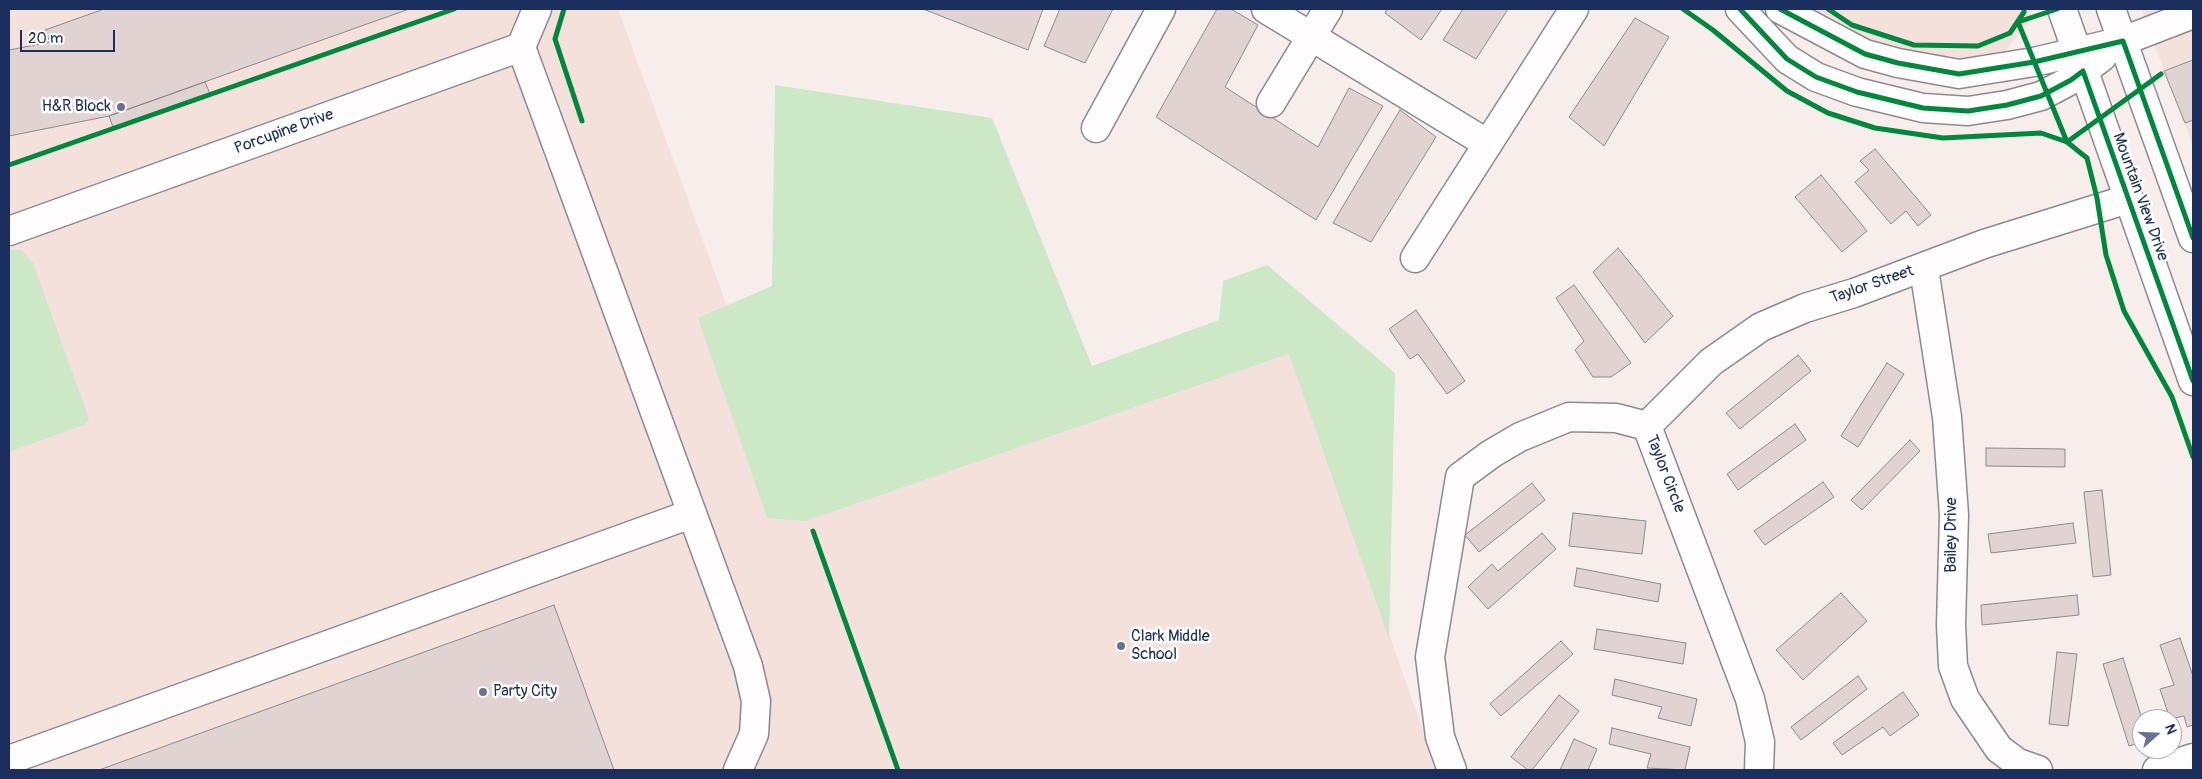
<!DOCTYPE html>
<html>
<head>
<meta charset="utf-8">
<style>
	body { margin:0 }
	#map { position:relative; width:2202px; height:779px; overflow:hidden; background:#f7eeeb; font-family:Pangolin,sans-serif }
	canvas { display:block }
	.frame { position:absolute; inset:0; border:10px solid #1b2f5e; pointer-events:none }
	.north { position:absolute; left:2132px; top:709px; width:50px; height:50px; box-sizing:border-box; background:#fff; border:1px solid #a4acbf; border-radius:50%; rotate:70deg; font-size:14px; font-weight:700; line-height:20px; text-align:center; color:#1b2f5e }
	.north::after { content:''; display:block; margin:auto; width:18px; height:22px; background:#68728f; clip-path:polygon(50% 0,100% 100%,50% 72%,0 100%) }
	.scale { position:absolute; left:20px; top:30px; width:95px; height:22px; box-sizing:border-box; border:2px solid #1b2f5e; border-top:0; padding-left:6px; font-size:15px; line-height:18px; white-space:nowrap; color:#1b2f5e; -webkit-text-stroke:4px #fff; paint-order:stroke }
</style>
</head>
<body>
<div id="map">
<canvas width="2202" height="779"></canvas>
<div class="frame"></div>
<div class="north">N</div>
<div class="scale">20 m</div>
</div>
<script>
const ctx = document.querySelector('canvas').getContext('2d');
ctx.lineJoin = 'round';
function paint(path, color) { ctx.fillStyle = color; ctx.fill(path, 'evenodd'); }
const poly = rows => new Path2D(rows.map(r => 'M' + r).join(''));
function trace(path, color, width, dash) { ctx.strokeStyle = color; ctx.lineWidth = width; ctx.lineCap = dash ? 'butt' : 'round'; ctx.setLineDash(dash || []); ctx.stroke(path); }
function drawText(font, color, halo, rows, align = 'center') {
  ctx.font = font + ' Pangolin,sans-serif'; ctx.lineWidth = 5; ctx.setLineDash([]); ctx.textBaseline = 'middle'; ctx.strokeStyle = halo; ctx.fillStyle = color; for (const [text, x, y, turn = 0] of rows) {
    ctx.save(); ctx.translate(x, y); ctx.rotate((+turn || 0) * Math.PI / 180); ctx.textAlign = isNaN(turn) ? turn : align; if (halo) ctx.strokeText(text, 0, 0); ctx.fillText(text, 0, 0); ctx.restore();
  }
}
paint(poly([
	[9,9,618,9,806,521,1290,354,1437,770,9,770],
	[1810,9,2032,9,2029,22,2005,51,1991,56,1960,60,1901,53,1865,42],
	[2141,9,2193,9,2193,147]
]), '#f5e1dc');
paint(poly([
	[775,85,992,118,1092,366,1219,320,1223,281,1267,265,1395,373,1389,639,1289,354,806,521,767,518,698,318,772,286],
	[9,250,22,250,33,263,89,419,86,424,9,452]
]), '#cce8c6');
const building = poly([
	[104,9,409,9,109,116,9,136,9,50,50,42,45,30,104,9],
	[923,9,1043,9,1028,50,923,9],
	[1060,9,1113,9,1085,63,1044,46,1060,9],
	[1217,9,1231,9,1258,25,1225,87,1318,147,1349,88,1383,106,1316,220,1156,117,1217,9],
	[1387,9,1442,9,1421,40,1385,13,1387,9],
	[1463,9,1508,9,1476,59,1443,40,1463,9],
	[1635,18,1669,37,1604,146,1569,117,1635,18],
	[2193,60,2193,120,2185,123,2164,71,2193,60],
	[205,82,211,96,114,130,109,116,205,82],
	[1400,110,1436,137,1371,242,1333,223,1400,110],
	[1875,149,1931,215,1918,226,1906,211,1891,224,1855,182,1869,170,1860,161,1875,149],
	[1821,175,1867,231,1842,252,1795,197,1821,175],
	[1618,248,1673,316,1645,343,1593,272,1618,248],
	[1574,285,1631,363,1611,377,1593,377,1575,350,1584,341,1556,298,1574,285],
	[1416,310,1465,381,1447,394,1418,354,1410,359,1389,329,1416,310],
	[1798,355,1811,371,1740,429,1726,413,1798,355],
	[1887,363,1904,374,1858,447,1841,436,1887,363],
	[1795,424,1806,440,1738,490,1727,474,1795,424],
	[1910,440,1920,451,1862,510,1851,500,1910,440],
	[1986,448,2065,449,2065,467,1986,466,1986,448],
	[1823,482,1834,497,1765,545,1754,531,1823,482],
	[1532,483,1545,500,1479,552,1465,535,1532,483],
	[2102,490,2111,575,2093,577,2084,492,2102,490],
	[1573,513,1646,521,1642,554,1569,546,1573,513],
	[2073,523,2076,543,1991,553,1988,534,2073,523],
	[1542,533,1556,549,1488,609,1468,587,1492,564,1498,571,1542,533],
	[1577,568,1661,584,1658,602,1574,586,1577,568],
	[1841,593,1867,621,1803,680,1776,650,1841,593],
	[2077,595,2079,615,1982,625,1981,605,2077,595],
	[554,605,614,770,99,770,554,605],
	[1597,629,1686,643,1683,664,1594,649,1597,629],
	[2180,638,2193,676,2193,725,2187,727,2184,716,2170,719,2160,689,2174,685,2160,645,2180,638],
	[1561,641,1573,654,1501,716,1490,704,1561,641],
	[2057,652,2077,654,2068,726,2049,724,2057,652],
	[2123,658,2142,719,2142,742,2129,746,2103,664,2123,658],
	[1858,676,1867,689,1801,740,1791,727,1858,676],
	[1615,679,1697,699,1691,726,1658,718,1662,707,1612,695,1615,679],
	[1903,692,1919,715,1890,736,1883,727,1842,755,1833,743,1903,692],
	[1559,695,1579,711,1532,770,1528,770,1511,757,1559,695],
	[1612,728,1690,747,1685,770,1647,768,1651,754,1609,744,1612,728],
	[1574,739,1597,749,1588,770,1560,770,1574,739]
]);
paint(building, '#e1d3d1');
trace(building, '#8a8a91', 1);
const minor = poly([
	[1266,9,1488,144],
	[1740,9,1787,59,1816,77,1857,92,1923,108,1968,111,2007,105,2041,96,2071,80,2102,57],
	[1780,9,1865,54,1898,63,1959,74,2034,62,2123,41,2193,14],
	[521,47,748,666,756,701,754,734,738,770],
	[1271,103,1328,9],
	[1096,128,1161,9],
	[9,231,521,47,537,9],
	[1415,258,1574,9],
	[1921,268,1925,275,1947,417,1954,515,1951,625,1953,666,1965,699,1999,749,2018,763,2038,770],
	[1647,426,1711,362,1761,327,1805,308,1854,293,1984,244,2128,199],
	[1647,426,1750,699,1760,742,1759,770],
	[9,760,691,514],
	[1452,770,1440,737,1430,657,1460,477,1491,454,1520,437,1569,417,1616,418,1647,426],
	[2157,770,2193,758]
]);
const major = poly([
	[2062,9,2193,381],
	[2111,9,2193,238]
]);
trace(minor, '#8a8a91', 31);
trace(major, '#8a8a91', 31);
trace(minor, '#fefcfc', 28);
trace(major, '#fefcfc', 28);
trace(poly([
	[564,9,555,39,582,121],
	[1683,9,1713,30,1787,91,1828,113,1875,128,1943,138,2041,133,2067,142,2087,158,2097,198,2106,255,2124,311,2172,397,2193,457],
	[1740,9,1787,59,1816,77,1857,92,1923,108,1968,111,2007,105,2041,96,2071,80,2083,71,2193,381],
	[1780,9,1865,54,1898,63,1959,74,2034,62,2123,41,2193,238],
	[1828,9,1852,25,1914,45,1978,46,2010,33,2024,12,2024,9],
	[2057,9,2018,22,2067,142,2161,74],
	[9,165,454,9],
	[813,531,898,770]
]), '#00873e', 5);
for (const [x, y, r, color] of [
	[121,107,5,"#68728f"],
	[1121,646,5,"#68728f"],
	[483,692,5,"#68728f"]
]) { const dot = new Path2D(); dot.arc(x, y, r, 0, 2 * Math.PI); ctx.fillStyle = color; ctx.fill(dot); trace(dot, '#fff', 2); }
drawText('16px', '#1b2f5e', '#fff', [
	["H&R Block",111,107,"right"],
	["Clark Middle",1131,637],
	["School",1131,655],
	["Party City",493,692]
], 'left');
drawText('16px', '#1b2f5e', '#fff', [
	["Porcupine Drive",284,132,-20],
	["Mountain View Drive",2140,197,70],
	["Taylor Street",1872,285,-19],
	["Taylor Circle",1665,474,69],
	["Bailey Drive",1952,535,-90]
]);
</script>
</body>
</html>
